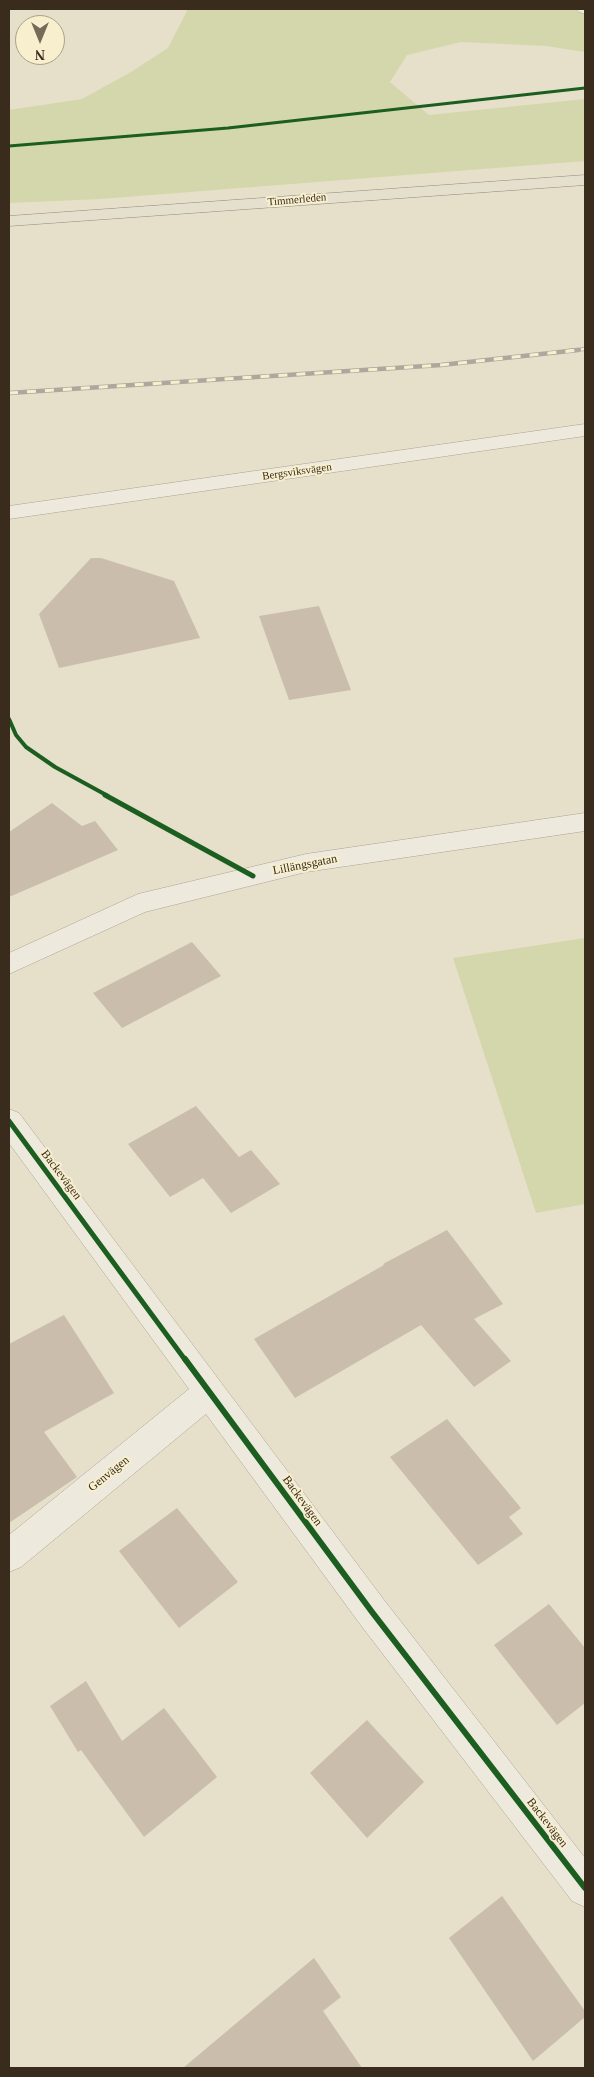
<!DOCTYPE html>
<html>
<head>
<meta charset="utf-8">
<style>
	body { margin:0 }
	#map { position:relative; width:594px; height:2077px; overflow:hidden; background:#e6dfca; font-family:"Times New Roman",serif }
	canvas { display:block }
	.frame { position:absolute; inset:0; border:10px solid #392c1c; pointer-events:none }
	.north { position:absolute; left:15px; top:15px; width:50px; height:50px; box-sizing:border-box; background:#f8efcf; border:1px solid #aca187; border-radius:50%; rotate:180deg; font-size:14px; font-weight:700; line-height:20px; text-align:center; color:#392c1c }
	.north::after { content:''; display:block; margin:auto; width:18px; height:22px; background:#766b59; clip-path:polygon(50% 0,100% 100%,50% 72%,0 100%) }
</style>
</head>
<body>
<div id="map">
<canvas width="594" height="2077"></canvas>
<div class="frame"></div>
<div class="north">N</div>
</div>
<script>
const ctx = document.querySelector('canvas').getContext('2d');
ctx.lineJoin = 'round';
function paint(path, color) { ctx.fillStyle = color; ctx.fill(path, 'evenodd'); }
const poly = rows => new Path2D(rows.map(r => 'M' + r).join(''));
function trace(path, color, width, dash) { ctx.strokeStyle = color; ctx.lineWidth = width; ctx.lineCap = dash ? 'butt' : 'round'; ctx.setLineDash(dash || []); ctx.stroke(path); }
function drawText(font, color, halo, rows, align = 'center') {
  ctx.font = font + ' "Times New Roman",serif'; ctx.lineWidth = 4; ctx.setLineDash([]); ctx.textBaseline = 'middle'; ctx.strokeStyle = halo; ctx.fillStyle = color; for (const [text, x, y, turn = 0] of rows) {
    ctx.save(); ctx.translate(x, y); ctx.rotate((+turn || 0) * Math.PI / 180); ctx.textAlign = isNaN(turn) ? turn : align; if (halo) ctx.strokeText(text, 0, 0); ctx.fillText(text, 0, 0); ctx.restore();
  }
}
paint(poly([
	[188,9,585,9,585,52,546,46,461,42,407,55,390,82,429,115,585,99,585,161,100,199,9,203,9,110,82,99,131,72,168,48],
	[585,938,585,1204,536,1213,453,958]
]), '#d4d7ab');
paint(poly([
	[91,558,101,558,174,581,200,638,59,668,39,614],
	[319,606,351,690,289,700,259,616],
	[52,803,82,826,95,821,118,850,9,897,9,832],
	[192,942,221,976,122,1028,93,993],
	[196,1106,239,1157,251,1150,280,1184,231,1213,203,1178,170,1197,128,1144],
	[447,1230,503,1304,474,1319,511,1361,474,1387,421,1325,295,1398,254,1339,384,1265,383,1264],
	[64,1315,114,1393,44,1432,77,1477,9,1523,9,1344],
	[447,1419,521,1508,509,1517,523,1534,478,1565,390,1457],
	[177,1508,238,1582,179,1628,119,1551],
	[549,1604,585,1648,585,1703,557,1725,494,1645],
	[86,1681,122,1741,164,1708,217,1777,144,1837,81,1750,78,1752,50,1706],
	[367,1720,424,1782,367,1838,310,1773],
	[502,1896,585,2011,585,2017,533,2061,449,1938],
	[314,1958,341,1997,323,2011,362,2068,183,2068]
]), '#cabdab');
const minor = poly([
	[576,9,585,9,585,14,579,12,576,9],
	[585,424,585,436,9,519,9,506,585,424],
	[585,813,585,831,306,872,145,912,9,974,9,953,138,894,306,854,585,813],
	[9,1109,19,1113,384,1600,585,1858,585,1907,572,1901,360,1624,206,1414,21,1567,9,1572,9,1535,189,1389,9,1143,9,1109]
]);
const major = poly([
	[585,175,585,185,9,226,9,216,585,175]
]);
trace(minor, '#aba394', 1);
trace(major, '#90897b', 1);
paint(minor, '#ede9dd');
paint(major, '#e5dfcd');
const railFar1 = poly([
	[567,351,585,349]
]);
const rail = poly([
	[9,393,441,365,578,350]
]);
trace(railFar1, '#aca89d', 4);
trace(rail, '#aca89d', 4.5);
trace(railFar1, '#f8efcf', 2.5, [7]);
trace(rail, '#f8efcf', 3, [9]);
trace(poly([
	[9,146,228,128,585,88]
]), '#1b5e20', 3);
trace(poly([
	[9,719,16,735,26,747,55,767,108,796]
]), '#1b5e20', 4);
trace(poly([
	[105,795,253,876],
	[9,1121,186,1361]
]), '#1b5e20', 5);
trace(poly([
	[185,1359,372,1612,585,1888]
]), '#1b5e20', 6);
drawText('11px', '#392c1c', '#f8efcf', [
	["Timmerleden",297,200,-5],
	["Bergsviksvägen",297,472,-8]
]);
drawText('12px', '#392c1c', '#f8efcf', [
	["Lillängsgatan",305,865,-11],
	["Backevägen",61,1175,53],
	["Genvägen",109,1474,-39],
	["Backevägen",302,1501,54],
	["Backevägen",547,1823,52]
]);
</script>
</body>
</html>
